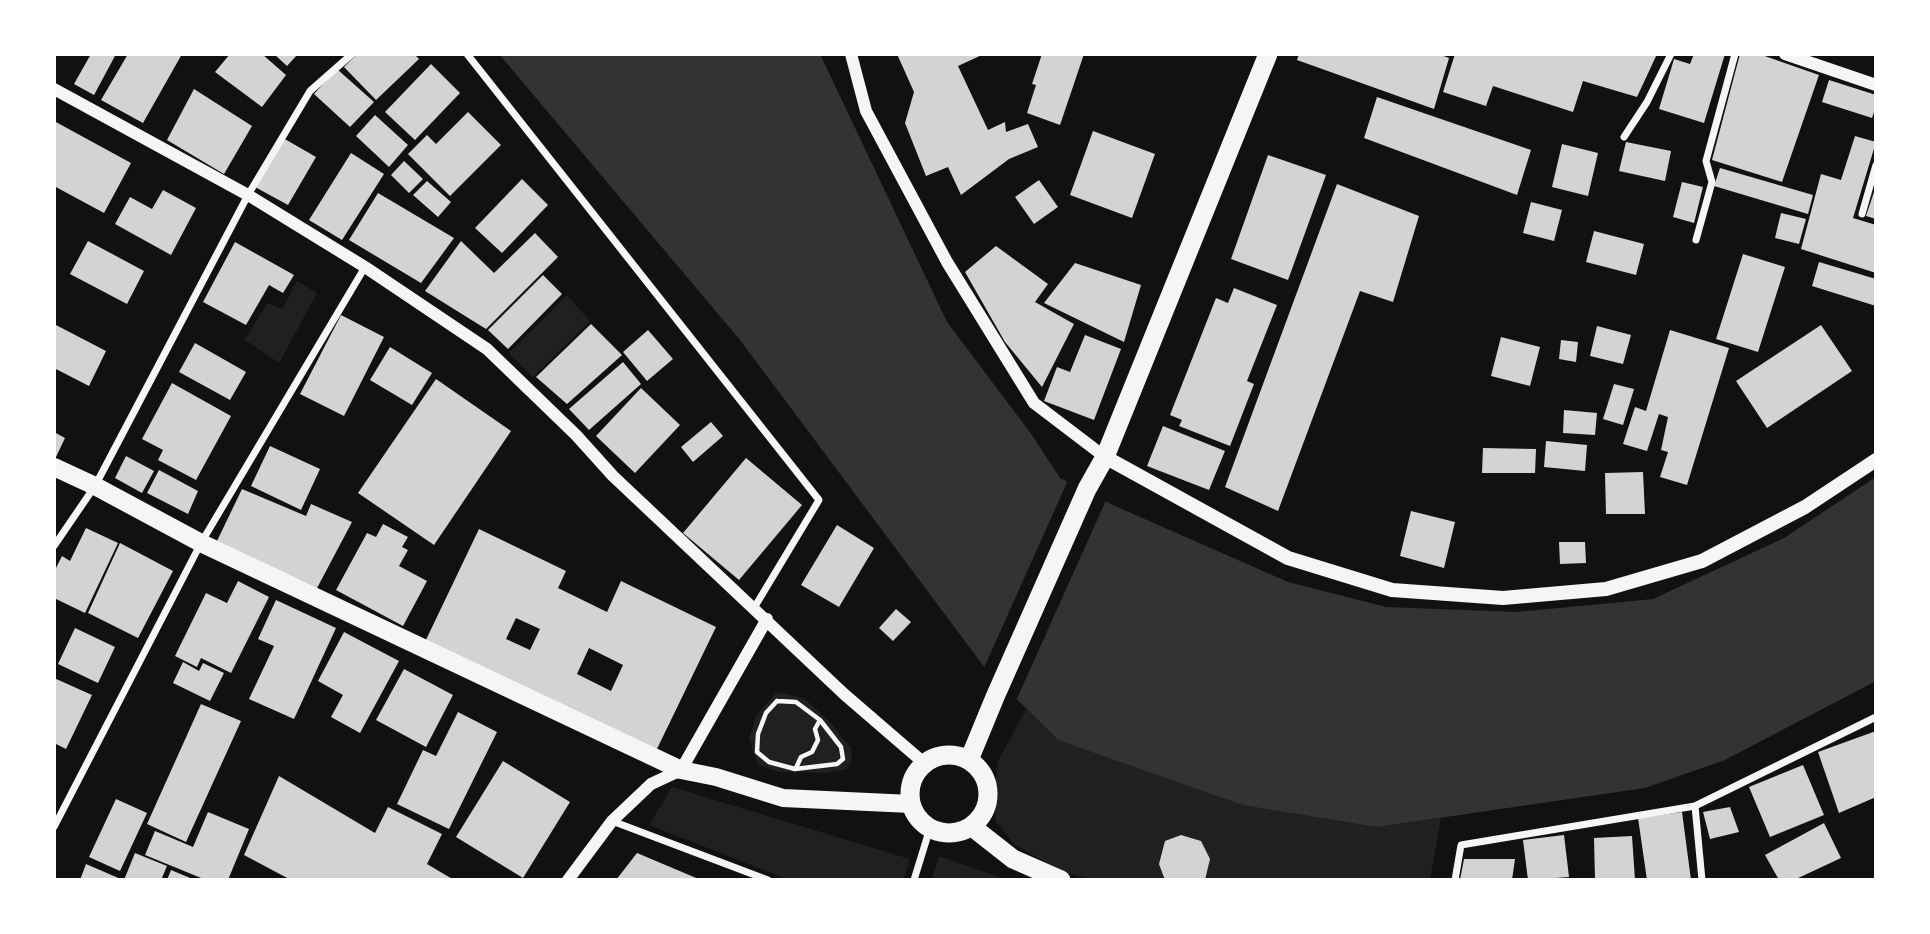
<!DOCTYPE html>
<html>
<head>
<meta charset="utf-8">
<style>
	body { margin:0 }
	#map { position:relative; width:1930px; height:934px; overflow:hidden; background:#111; font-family:"Asap Condensed",sans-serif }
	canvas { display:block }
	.frame { position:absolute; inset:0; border:56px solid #fff; pointer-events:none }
</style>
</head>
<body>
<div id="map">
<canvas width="1930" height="934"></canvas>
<div class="frame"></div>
</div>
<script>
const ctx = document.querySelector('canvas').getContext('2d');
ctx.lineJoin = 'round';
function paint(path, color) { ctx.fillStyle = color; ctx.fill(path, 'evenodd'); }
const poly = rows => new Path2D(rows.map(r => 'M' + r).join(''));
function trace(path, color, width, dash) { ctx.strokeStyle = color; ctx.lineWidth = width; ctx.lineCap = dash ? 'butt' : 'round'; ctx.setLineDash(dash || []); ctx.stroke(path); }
paint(poly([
	[297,281,317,293,279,363,245,340,267,303,282,309],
	[567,295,590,321,533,377,509,353],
	[777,692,804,698,829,721,851,748,852,761,847,769,826,773,779,772,758,765,749,738,756,716],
	[1026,709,1058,740,1377,827,1441,818,1430,880,1093,880,1063,872,1015,845,996,822,994,800,998,761],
	[672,787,910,859,903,880,789,880,649,825],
	[939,856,1008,880,931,880]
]), '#202020');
paint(poly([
	[499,54,820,54,947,322,1032,435,1060,478,1115,506,1288,582,1386,607,1517,612,1653,599,1784,538,1876,477,1876,681,1725,760,1645,788,1377,827,1243,805,1058,740,985,668,740,340]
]), '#333');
paint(poly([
	[1068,480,1107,498,1015,703,983,670]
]), '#111');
paint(poly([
	[91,54,116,54,94,95,74,84],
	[128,54,182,54,143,123,101,100],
	[230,54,262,54,286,75,262,107,215,72],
	[274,54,298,54,287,66],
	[357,54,414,54,419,59,376,100,344,67],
	[897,54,984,54,958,66,988,130,1005,122,1006,132,1028,124,1038,147,1009,159,961,195,948,167,926,176,905,123,914,92],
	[1042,54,1084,54,1060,125,1027,113,1036,85,1032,84],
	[1299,54,1438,54,1449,58,1434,109,1297,60],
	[1455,54,1657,54,1637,97,1583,81,1573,112,1493,86,1486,106,1443,92],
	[1694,54,1725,54,1704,123,1659,109,1674,59,1690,64],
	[1740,54,1759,54,1819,75,1782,182,1712,160],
	[431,64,460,93,415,140,385,112],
	[337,69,374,102,350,127,314,94],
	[1829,80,1876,95,1876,106,1872,118,1822,102],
	[194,89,252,126,224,174,167,140],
	[1377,97,1531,150,1517,195,1364,138],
	[468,112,501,145,450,196,408,154,427,135,436,144],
	[375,115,408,145,389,167,356,136],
	[54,121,131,163,104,213,54,186],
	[1093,131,1155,154,1132,218,1070,195],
	[1855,136,1876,142,1853,218,1876,225,1876,273,1801,249,1821,174,1841,180],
	[283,138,316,157,288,205,255,187],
	[1626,142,1671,151,1665,181,1619,171],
	[1562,144,1598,153,1588,196,1552,187],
	[351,153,384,174,342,240,309,220],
	[1268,155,1326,175,1288,280,1231,259],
	[404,161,423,179,409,193,391,175],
	[1720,168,1813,195,1808,214,1714,186],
	[522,179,548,205,502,253,475,228],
	[1039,180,1058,207,1034,224,1015,197],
	[427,181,451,202,438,217,413,195],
	[1682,182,1703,187,1694,223,1673,217],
	[1337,184,1419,216,1393,302,1360,291,1278,511,1225,487],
	[1876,186,1876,219,1866,216],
	[163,190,196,208,171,255,115,224,130,197,152,209],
	[378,193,454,238,421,283,349,240],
	[1531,202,1562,210,1554,241,1523,233],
	[1781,213,1806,219,1799,244,1775,238],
	[1594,231,1644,244,1636,275,1586,262],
	[535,233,558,257,486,329,425,291,461,241,494,273],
	[88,241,144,271,127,304,70,274],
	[235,242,294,275,283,293,269,285,246,325,203,302],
	[996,246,1048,284,1035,302,1074,324,1042,387,1005,342,965,272],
	[1743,254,1785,267,1758,352,1716,339],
	[1819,262,1876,279,1876,306,1812,286],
	[1075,263,1141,285,1124,342,1044,303],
	[543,275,562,294,508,349,488,330],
	[1234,288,1277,305,1247,381,1254,384,1230,446,1179,426,1182,420,1170,415,1216,298,1228,303],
	[341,315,384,337,344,416,300,394],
	[54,324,106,351,89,386,54,368],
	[591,324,622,355,567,404,536,377],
	[1821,325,1852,371,1767,428,1736,381],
	[1597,326,1631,335,1623,364,1590,356],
	[648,330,673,359,647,381,623,352],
	[1670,330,1729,348,1687,485,1660,477,1668,452,1661,450,1668,417,1659,414,1647,451,1623,444,1635,407,1646,411],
	[1085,335,1121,349,1094,420,1044,401,1057,367,1070,372],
	[1501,337,1540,347,1530,386,1491,376],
	[1561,340,1578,342,1576,362,1559,359],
	[195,343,246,372,230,400,179,372],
	[390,347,432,373,412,405,370,380],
	[623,362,641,384,589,430,569,409],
	[436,379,511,431,434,545,358,493],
	[172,383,231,416,196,480,158,460,163,450,142,439],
	[1614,384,1634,389,1623,425,1603,419],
	[641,388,680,425,635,473,596,436],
	[1564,410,1597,413,1595,435,1563,433],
	[711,422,723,436,693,462,681,447],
	[1163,426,1225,451,1209,490,1147,466],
	[54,432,65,438,56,457,54,456],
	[1546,441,1587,445,1585,471,1544,467],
	[270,446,320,469,301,510,251,486],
	[1483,448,1536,449,1535,473,1482,473],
	[126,456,154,471,142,493,115,478],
	[746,458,802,505,739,580,683,533],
	[159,470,198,491,188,514,147,493],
	[1643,472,1645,514,1606,514,1605,473],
	[242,489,306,516,311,504,352,522,316,590,217,541],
	[1411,511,1455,522,1444,568,1400,556],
	[383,524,408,537,402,547,408,550,399,566,427,581,403,626,336,590,367,533,376,537],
	[837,525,874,548,839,607,801,585],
	[86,528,118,543,85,613,54,598,54,572,62,556,70,561],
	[479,529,566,571,558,588,607,612,621,581,716,627,655,753,424,644],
	[516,618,540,629,530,650,506,639],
	[589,648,623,665,611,691,577,674],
	[1559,542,1585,542,1586,563,1560,564],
	[120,543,173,571,138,638,88,613],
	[238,581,269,597,231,673,201,658,197,667,175,656,206,593,227,603],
	[276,600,336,628,294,719,249,699,274,646,258,639],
	[896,609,911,622,893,641,879,628],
	[75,628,115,647,98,683,58,664],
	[344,632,399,661,360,733,331,717,343,695,318,681],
	[183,662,199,671,203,663,224,673,210,701,173,683],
	[404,669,453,695,426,747,376,720],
	[54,678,92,695,66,749,54,743],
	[201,704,241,721,186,842,147,824],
	[458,712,497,732,449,829,397,804,423,750,436,756],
	[1876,731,1876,797,1839,813,1818,752],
	[503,761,570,802,523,878,456,837],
	[1803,765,1824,815,1770,837,1749,787],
	[279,776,375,833,388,807,442,834,427,864,454,880,291,880,244,855],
	[116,799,147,813,120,871,89,857],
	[1730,807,1739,832,1710,839,1703,812],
	[208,812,249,829,228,880,206,880,145,855,155,831,193,847],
	[1682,812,1691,880,1647,880,1638,818],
	[1824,823,1841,858,1794,880,1779,880,1765,855],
	[1181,835,1201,841,1210,859,1205,880,1165,880,1159,864,1165,841],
	[1564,835,1569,877,1528,880,1523,840],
	[1632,836,1635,880,1595,880,1594,838],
	[135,853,167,866,161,880,124,880],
	[637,853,701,880,616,880],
	[1464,859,1515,859,1512,880,1460,880],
	[86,864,123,880,80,880],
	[171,870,195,880,167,880]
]), '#d3d3d3');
trace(poly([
	[777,701,796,702,820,720,841,747,843,759,837,764,795,769,769,762,757,752,758,734,766,713,777,701],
	[796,768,801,757,812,752,818,740,815,729,820,720]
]), '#f5f5f5', 4.5);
trace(poly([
	[467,54,819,500,754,608],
	[1624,137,1647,102,1671,54],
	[1862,214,1876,165],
	[1696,240,1712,182,1706,161,1735,54],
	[54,546,95,486,248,195,310,91,352,54],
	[1695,806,1702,880],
	[612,821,768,880],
	[54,827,201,543,365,267],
	[914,880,930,828],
	[1455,880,1461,845,1695,806,1876,717]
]), '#f5f5f5', 7);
trace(poly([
	[851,54,866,111,947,262,1034,403,1105,457],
	[1785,54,1876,85],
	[54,89,248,195,365,267,487,349,576,435,613,476,844,694,924,763],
	[568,880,612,821,651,784,681,770,767,619]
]), '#f5f5f5', 12);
trace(poly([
	[1105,457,1288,558,1392,590,1503,598,1606,589,1702,561,1805,507,1876,460]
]), '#f5f5f5', 14);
trace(poly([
	[54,467,95,486,201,543,681,770,716,777,783,798,911,804]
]), '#f5f5f5', 18);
trace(poly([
	'910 794a39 39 0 1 1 78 0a39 39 0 1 1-78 0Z',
	[969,760,995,697,1087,489,1105,457,1268,54],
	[971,826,1013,859,1061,880]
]), '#f5f5f5', 19);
</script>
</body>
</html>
